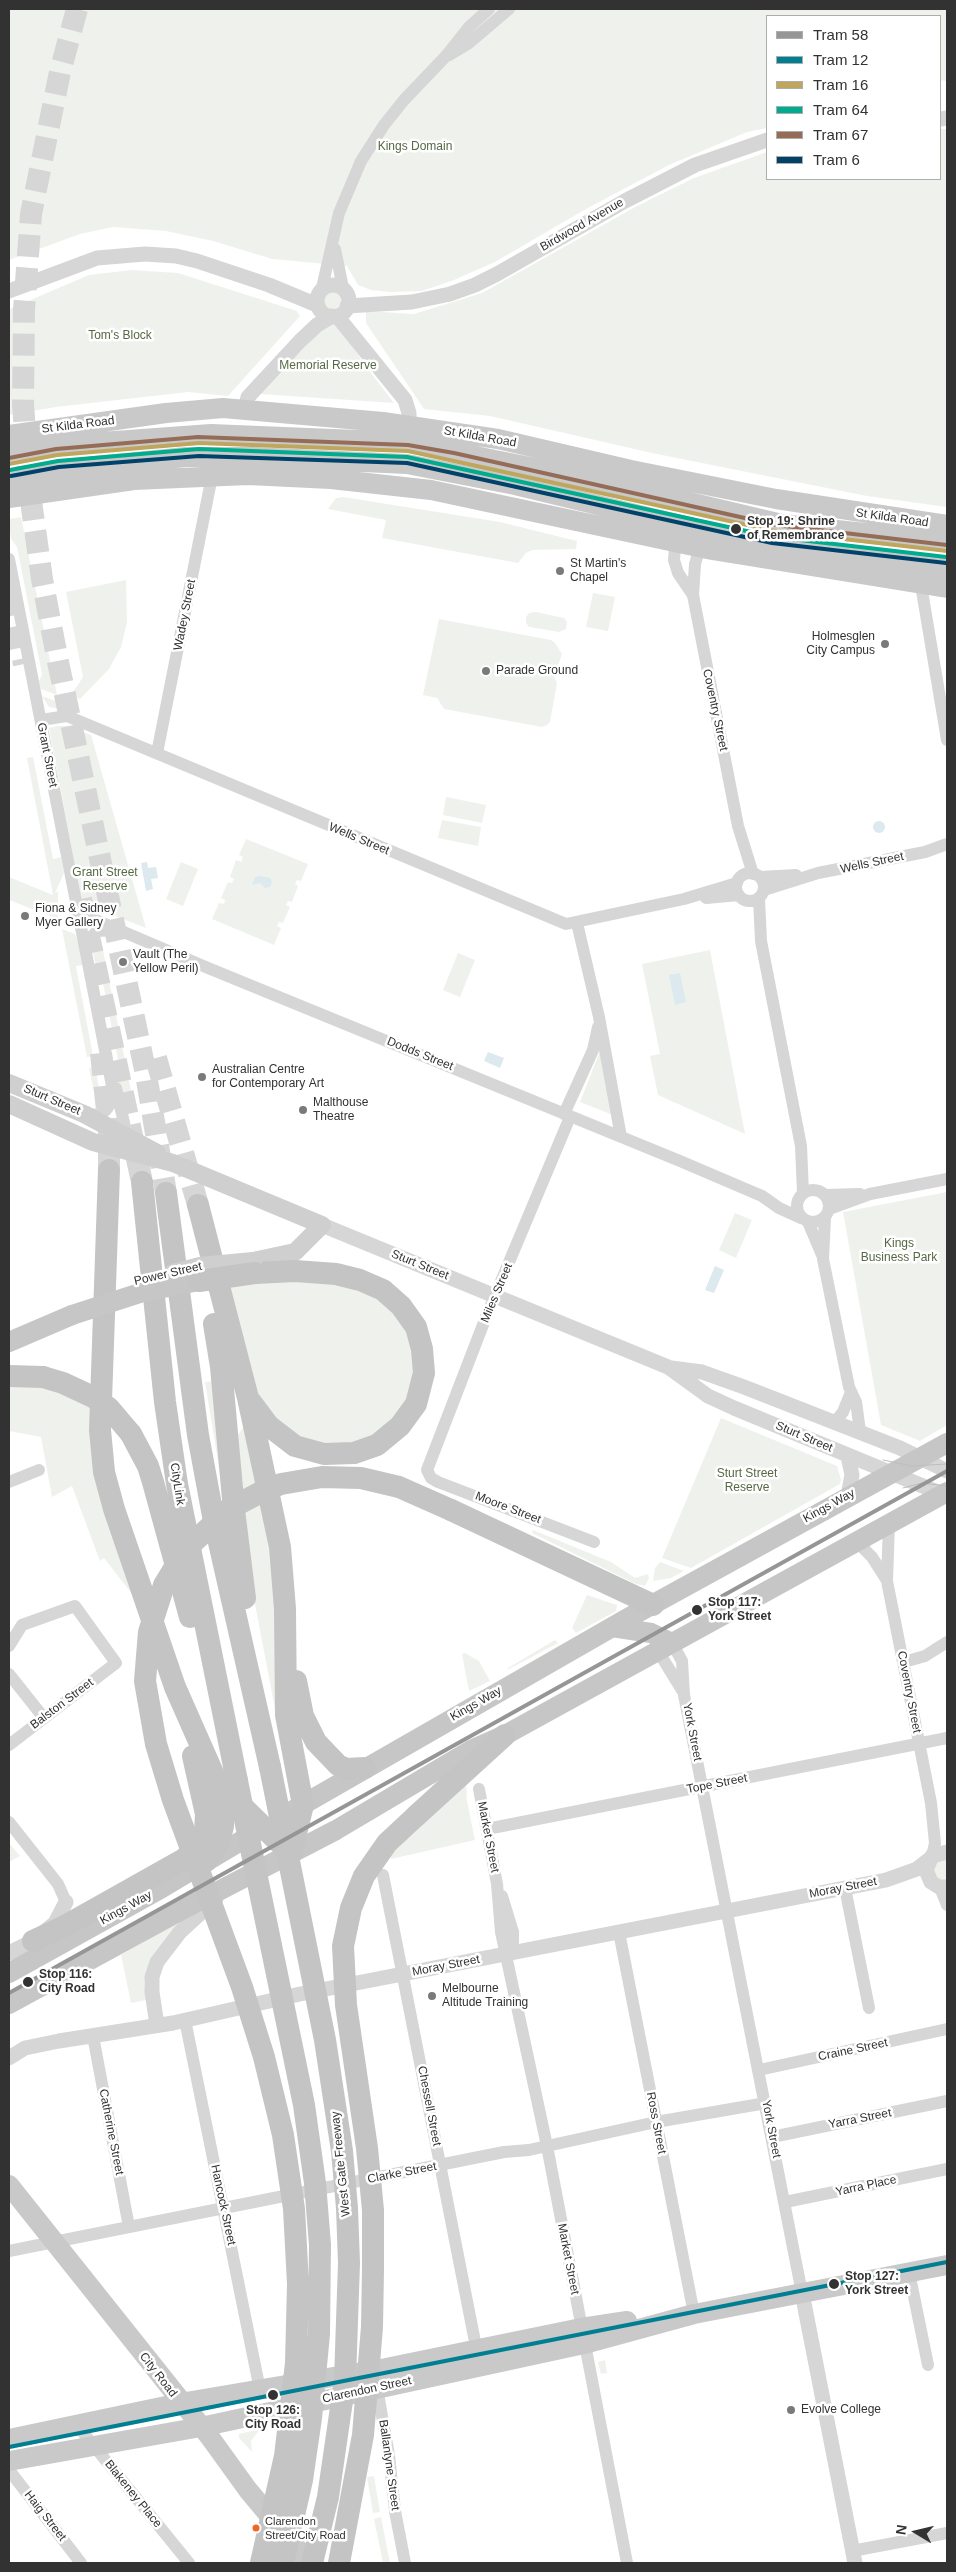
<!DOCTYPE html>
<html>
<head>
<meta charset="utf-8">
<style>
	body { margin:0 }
	#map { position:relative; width:956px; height:2572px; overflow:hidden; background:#fff; font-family:Helvetica,sans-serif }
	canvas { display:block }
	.frame { position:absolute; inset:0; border:10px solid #323232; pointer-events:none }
	.legend { position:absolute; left:766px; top:15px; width:175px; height:165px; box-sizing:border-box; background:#fff; border:1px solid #adadad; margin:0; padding:6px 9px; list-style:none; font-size:15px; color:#323232 }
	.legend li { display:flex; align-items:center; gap:10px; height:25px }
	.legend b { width:25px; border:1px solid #adadad }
	.north { position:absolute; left:891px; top:2507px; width:50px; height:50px; -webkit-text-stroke:4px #fff; paint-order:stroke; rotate:279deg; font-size:14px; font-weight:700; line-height:20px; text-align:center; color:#323232 }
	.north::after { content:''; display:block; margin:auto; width:18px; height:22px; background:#323232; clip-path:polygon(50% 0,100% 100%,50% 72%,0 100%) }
</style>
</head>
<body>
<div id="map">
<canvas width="956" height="2572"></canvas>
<div class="frame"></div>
<ul class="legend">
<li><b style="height:6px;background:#969696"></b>Tram 58</li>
<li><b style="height:6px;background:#007e92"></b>Tram 12</li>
<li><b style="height:6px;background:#bfa65f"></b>Tram 16</li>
<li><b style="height:6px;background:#00ab8e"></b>Tram 64</li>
<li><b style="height:6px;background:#956c58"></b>Tram 67</li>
<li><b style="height:6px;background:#01426a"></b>Tram 6</li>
</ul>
<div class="north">N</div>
</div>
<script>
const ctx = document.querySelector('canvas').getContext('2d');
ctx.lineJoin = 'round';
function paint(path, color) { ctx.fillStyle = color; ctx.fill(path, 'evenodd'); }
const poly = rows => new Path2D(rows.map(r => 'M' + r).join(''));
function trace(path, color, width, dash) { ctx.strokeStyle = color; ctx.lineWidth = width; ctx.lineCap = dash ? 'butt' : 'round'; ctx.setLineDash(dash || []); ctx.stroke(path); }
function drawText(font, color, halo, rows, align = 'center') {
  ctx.font = font + ' Helvetica,sans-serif'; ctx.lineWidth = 5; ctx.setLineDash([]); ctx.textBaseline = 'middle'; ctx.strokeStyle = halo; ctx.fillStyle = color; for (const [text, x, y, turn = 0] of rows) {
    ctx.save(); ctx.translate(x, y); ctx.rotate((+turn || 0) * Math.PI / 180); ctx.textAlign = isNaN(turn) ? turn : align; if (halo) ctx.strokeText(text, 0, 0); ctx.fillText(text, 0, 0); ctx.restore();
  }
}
paint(poly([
	[9,9,947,9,947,81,940,80,940,16,767,16,767,128,747,132,669,165,586,209,495,262,454,280,422,291,390,292,371,290,358,285,347,266,272,259,213,241,166,231,113,227,80,234,9,260],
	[940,129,947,129,947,507,867,496,652,453,490,416,424,409,366,323,366,311,414,314,482,293,637,206,694,178,767,152,767,179,940,179],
	[131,270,178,273,297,311,300,316,228,396,188,392,56,407,9,415,9,309,89,275],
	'322 300a10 10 0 1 1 20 0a10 10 0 1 1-20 0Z',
	[334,323,341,327,364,364,394,403,260,394,319,332],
	[343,497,500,522,577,541,576,549,532,550,526,553,518,563,382,538,386,520,328,509,336,498],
	[21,517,57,695,41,689,39,682,42,674,17,547,11,539,9,524,10,519],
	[126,580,127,622,121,647,109,669,80,699,71,695,83,677,66,592],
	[593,593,615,597,608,631,586,627],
	[536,612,564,618,567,622,566,629,559,632,529,627,526,623,526,617,529,613],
	[439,619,551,640,555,643,562,654,554,677,557,683,550,722,547,725,542,727,444,709,437,698,423,695],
	[42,696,58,702,59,709,49,707],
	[58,726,67,726,91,735,146,928,82,903,49,728],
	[33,757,53,859,61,857,64,873,55,893,58,891,58,919,9,900,9,877,53,895,27,758],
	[446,797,486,805,482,823,443,815],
	[442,820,481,827,478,846,438,838],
	[246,839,308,864,301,881,297,880,295,884,298,886,292,902,288,901,286,905,290,907,283,923,279,922,277,926,281,928,274,945,212,919,219,903,224,904,225,900,221,898,228,882,232,883,234,879,230,877,236,860,241,862,243,857,239,855],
	[181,862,198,869,183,906,166,899],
	[62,929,75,934,78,941,83,965,76,966,93,1056,87,1057],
	[96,945,103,950,134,1106,125,1114,119,1083,121,1075,100,968,95,962,93,952],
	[710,950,745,1134,658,1095,650,1056,660,1054,642,964],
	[458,953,475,960,460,997,443,990],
	[600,1051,613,1115,580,1102],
	[95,1067,99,1087,107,1086,109,1093,103,1107,95,1097,89,1068],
	[947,1192,947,1425,920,1441,881,1425,843,1212],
	[735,1213,752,1220,736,1258,719,1250],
	[255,1279,343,1285,382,1301,402,1321,417,1359,411,1400,367,1444,304,1445,258,1400,227,1282],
	[215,1381,220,1473,205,1382],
	[9,1384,61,1390,93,1407,132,1594,104,1558,100,1561,72,1486,52,1497,41,1437,9,1431],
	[721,1418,837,1466,841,1480,840,1484,691,1568,662,1558],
	[245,1425,266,1511,276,1600,276,1714,250,1578,237,1436],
	[533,1530,611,1562,635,1578,648,1574,649,1578,645,1586,636,1584,532,1533],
	[660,1562,684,1571,671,1578,653,1581,655,1568],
	[587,1595,617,1605,616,1611,576,1633,572,1628],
	[555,1640,558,1643,507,1670,508,1668],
	[465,1653,479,1661,490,1681,469,1691,462,1654],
	[466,1782,467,1801,475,1840,391,1859,390,1854],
	[9,1843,20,1856,9,1862],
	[947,1859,947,1880,942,1880,936,1877,933,1867,937,1861],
	[182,1920,153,1955,144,1982,146,2000,131,2003,121,1955],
	[605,2360,607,2373,601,2374,598,2362],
	[260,2429,251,2441,252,2452,239,2438,239,2434],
	[374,2476,380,2512,373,2513,367,2477],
	[381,2517,390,2563,383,2563,374,2519]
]), '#eff2ec');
paint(poly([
	'873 827a6 6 0 1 1 12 0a6 6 0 1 1-12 0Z',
	[147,862,148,868,156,867,158,878,151,879,153,889,146,891,141,863],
	[260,876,270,878,272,882,270,887,265,888,260,883,252,885,255,877],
	[680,973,686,1002,675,1005,669,975],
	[488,1052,504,1058,500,1068,484,1061],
	[715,1266,724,1270,714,1293,705,1290]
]), '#dce9ef');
trace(poly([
	[77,9,60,72,31,214,24,310,23,404,29,487,42,579,58,662,146,1074,166,1193],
	[9,594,24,664],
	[81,899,142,1182],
	[101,1053,109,1129,109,1170],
	[156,1058,198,1205]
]), '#d6d6d6', 22, [22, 11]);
trace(poly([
	[449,55,469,43,509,9],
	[335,249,343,288],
	[322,288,339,213,361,161,384,125,404,100,446,56,469,27,489,9],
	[676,535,674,560,678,573,693,595],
	[702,541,695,564,693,595,738,826,753,874],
	[9,559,113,1091,111,1103,106,1110,99,1115,86,1114],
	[921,585,947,740],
	[41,720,67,716,566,924,684,899,737,883],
	[157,753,212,476],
	'736 887a14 14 0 1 1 28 0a14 14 0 1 1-28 0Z',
	[760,877,796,875],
	[764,890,818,873,925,852,947,844],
	[706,898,739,895],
	[759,899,761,941,801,1146,803,1193],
	[77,912,208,968,680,1161,762,1196,779,1208,801,1218],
	[577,923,599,1017,621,1137],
	[87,950,88,941,97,931,114,930],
	[116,1088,125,1127,134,1139],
	[564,1114,593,1050,598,1027],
	[570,1117,486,1317,427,1470,431,1478,438,1482,594,1542],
	'797 1206a16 16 0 1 1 32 0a16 16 0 1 1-32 0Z',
	[825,1195,860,1194],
	[829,1209,870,1194,947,1179],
	[825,1218,823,1259,849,1387,856,1402,860,1431],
	[808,1222,822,1255],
	[835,1422,843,1412,851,1392],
	[9,1482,39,1470],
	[889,1523,887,1581,931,1803,935,1843,932,1856],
	[856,1541,872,1557,886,1579],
	[672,1643,682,1661,684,1695,802,2293],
	[9,1646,22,1625,75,1606,116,1663,9,1745],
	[658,1651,682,1690],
	[904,1662,925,1656,947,1642],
	[9,1674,44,1718],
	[479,1789,497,1884,501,1932,547,2146,627,2563],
	[9,1822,58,1884,66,1902],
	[487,1829,947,1738],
	[383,1875,478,2357],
	[937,1885,941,1890,947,1905],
	[845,1888,869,2008],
	[502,1896,513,1932,513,1942,508,1954],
	[619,1932,694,2314],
	[185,2020,260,2390],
	[93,2036,129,2227],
	[759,2070,947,2029],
	[772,2137,947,2101],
	[785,2202,947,2169],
	[9,2251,504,2152,529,2150,656,2122,766,2103],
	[909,2272,928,2365],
	[377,2388,389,2455,395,2511,405,2563],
	[77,2425,189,2563],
	[9,2470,81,2563],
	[852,2551,947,2533]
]), '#d6d6d6', 12);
trace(poly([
	[940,119,947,118],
	'317 301a16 16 0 1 1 32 0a16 16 0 1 1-32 0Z',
	[9,291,97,258,145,254,176,256,197,261,269,285,317,305],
	[347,306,412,302,450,294,475,285,497,274,625,201,695,165,767,140],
	[337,316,405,400,409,413,409,425],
	[245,409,248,397,300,341,317,325,332,316],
	[322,1225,668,1367,708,1396,734,1408,947,1496],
	[671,1368,702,1372,744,1387,900,1448,947,1471],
	[848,1496,852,1475,848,1456],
	[947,1852,932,1856,926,1870,931,1882,939,1887,947,1887],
	[9,1953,33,1941,55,1923,66,1902],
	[157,2025,152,1992,152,1977,157,1962,180,1932,216,1899],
	[9,2058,25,2048,59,2041,173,2023,300,1994,886,1880,917,1869,931,1858],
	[802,2293,855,2563]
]), '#d6d6d6', 15);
trace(poly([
	[9,1083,84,1114,157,1153],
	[9,1104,93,1142,173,1163,322,1225,295,1252,253,1261]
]), '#cfcfcf', 18);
trace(poly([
	[9,435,166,413,223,408,383,422,498,439,631,470,776,499,947,525],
	[9,454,74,444,211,434,406,442,609,483,782,524,947,542],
	[9,479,95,466,186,457,253,457,407,464,515,485,776,548,947,568],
	[9,498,134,480,248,475,331,479,431,490,712,550,947,588],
	[9,2185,209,2436,248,2490,309,2563],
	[9,2439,180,2403,386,2368,581,2328,627,2321],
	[9,2461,201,2427,584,2344,694,2314,947,2265]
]), '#c9c9c9', 20);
trace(poly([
	[9,1342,72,1315],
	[612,1627,651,1633,672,1643],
	[290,1812,628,1618,947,1443],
	[9,1973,162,1888,261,1829],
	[9,2004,178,1912,336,1830,471,1750,505,1735,947,1492]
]), '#c6c6c6', 20);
trace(poly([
	[109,1170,100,1430,104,1472,114,1509,175,1687,224,1798,223,1826,219,1843,206,1861],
	[142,1182,165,1402,177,1484,237,1781],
	[166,1193,198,1435,213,1516,270,1767],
	[198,1205,248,1398,280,1547,285,1609,286,1715,303,1805,291,1854,216,1781],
	[214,1324,221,1367,234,1510,245,1598],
	[9,1376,43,1377],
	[251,1402,269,1426,295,1446,324,1454,354,1453,377,1445,400,1426,416,1404,424,1373,422,1349,416,1327,401,1306,383,1290,360,1280,336,1274,295,1271,255,1273],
	[131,1434,148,1466,153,1482,190,1617],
	[451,1510,653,1605],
	[296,1681,303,1716,316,1742,338,1765,346,1769,365,1768],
	[416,1816,505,1735],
	[33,1941,63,1927,184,1859,201,1844,205,1832,206,1814,193,1756]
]), '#c4c4c4', 22);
trace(poly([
	[883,1460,912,1466,947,1464],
	[903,1488,922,1483,947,1486]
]), '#bebebe', 1);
trace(poly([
	[173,1273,200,1266,253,1261]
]), '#cfcfcf', 18);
trace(poly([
	[72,1315,143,1292,199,1281]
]), '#c6c6c6', 20);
trace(poly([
	[199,1281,255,1273],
	[43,1377,63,1383,93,1397,109,1408,131,1434],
	[270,1767,325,2040,342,2151,347,2208,349,2263,345,2380,328,2497,312,2563],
	[237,1781,304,2105,315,2183,320,2245,319,2334,311,2418,302,2480,283,2563],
	[261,2563,285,2456,296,2363,298,2284,294,2209,283,2135,264,2057,242,1987,173,1800,156,1744,145,1681,149,1632,164,1585,186,1549,229,1509,263,1491,281,1484,322,1477,361,1478,399,1487,451,1510],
	[339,2563,363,2435,372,2327,373,2269,373,2210,367,2148,346,2005,343,1946,351,1908,364,1876,387,1843,416,1816]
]), '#c4c4c4', 22);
trace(poly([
	[9,1993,947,1471]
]), '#969696', 4);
trace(poly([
	[9,2447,947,2262]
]), '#007e92', 4);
trace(poly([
	[9,464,57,455,199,443,408,451,775,531,947,551]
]), '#bfa65f', 4);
trace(poly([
	[10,470,58,461,199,449,407,457,774,537,946,557]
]), '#00ab8e', 4);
trace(poly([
	[9,458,56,449,198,437,408,445,454,453,776,525,947,545]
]), '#956c58', 4);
trace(poly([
	[11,476,59,467,199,456,407,463,772,543,946,563]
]), '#01426a', 4);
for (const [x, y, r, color] of [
	[736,529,6,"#323232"],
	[560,571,5,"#7a7a7a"],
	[885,644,5,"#7a7a7a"],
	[486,671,5,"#7a7a7a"],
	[25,916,5,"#7a7a7a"],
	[123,962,5,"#7a7a7a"],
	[202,1077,5,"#7a7a7a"],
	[303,1110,5,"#7a7a7a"],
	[697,1610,6,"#323232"],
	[28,1982,6,"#323232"],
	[432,1996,5,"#7a7a7a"],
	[834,2284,6,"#323232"],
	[273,2395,6,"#323232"],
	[791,2410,5,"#7a7a7a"],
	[256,2528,4.5,"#f26522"]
]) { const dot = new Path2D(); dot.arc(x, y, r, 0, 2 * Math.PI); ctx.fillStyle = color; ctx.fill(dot); trace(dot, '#fff', 2); }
drawText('11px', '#323232', '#fff', [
	["Clarendon",265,2522],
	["Street/City Road",265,2536]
], 'left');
drawText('12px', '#566943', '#fff', [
	["Kings Domain",415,147],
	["Tom's Block",120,336],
	["Memorial Reserve",328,366],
	["Grant Street",105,873],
	["Reserve",105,887],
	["Kings",899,1244],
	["Business Park",899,1258],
	["Sturt Street",747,1474],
	["Reserve",747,1488]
]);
drawText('12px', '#323232', '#fff', [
	["Birdwood Avenue",582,225,-30],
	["St Kilda Road",78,425,-7],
	["St Kilda Road",480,437,10],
	["St Kilda Road",892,518,8],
	["Wadey Street",185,615,-79],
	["Coventry Street",715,710,78],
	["Grant Street",47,755,79],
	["Wells Street",359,839,23],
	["Wells Street",872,863,-12],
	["Dodds Street",420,1054,22],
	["Sturt Street",52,1100,23],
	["Sturt Street",420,1265,22],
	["Power Street",168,1274,-13],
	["Miles Street",497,1293,-67],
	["Sturt Street",804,1437,23],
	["CityLink",177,1484,81],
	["Kings Way",829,1506,-29],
	["Moore Street",508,1508,21],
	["Coventry Street",909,1692,79],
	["Balston Street",62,1704,-37],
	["Kings Way",476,1704,-30],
	["York Street",692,1732,79],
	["Tope Street",717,1784,-11],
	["Market Street",488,1837,79],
	["Moray Street",843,1888,-11],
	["Kings Way",126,1908,-29],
	["Moray Street",446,1966,-11],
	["Craine Street",853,2050,-12],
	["Chessell Street",429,2106,79],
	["Yarra Street",860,2119,-11],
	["Ross Street",656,2123,79],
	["York Street",771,2129,79],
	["Catherine Street",111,2132,79],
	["West Gate Freeway",341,2164,-96],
	["Clarke Street",402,2173,-11],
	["Yarra Place",866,2186,-12],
	["Hancock Street",223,2205,78],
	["Market Street",568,2259,79],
	["City Road",158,2375,52],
	["Clarendon Street",367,2390,-12],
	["Ballantyne Street",389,2465,82],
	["Blakeney Place",133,2494,51],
	["Haig Street",45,2516,52]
]);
drawText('bold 12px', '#323232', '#fff', [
	["Stop 19: Shrine",747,522],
	["of Remembrance",747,536],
	["Stop 117:",708,1603],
	["York Street",708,1617],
	["Stop 116:",39,1975],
	["City Road",39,1989],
	["Stop 127:",845,2277],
	["York Street",845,2291],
	["Stop 126:",273,2411,"center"],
	["City Road",273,2425,"center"]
], 'left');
drawText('12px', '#323232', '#fff', [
	["St Martin's",570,564],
	["Chapel",570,578],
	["Holmesglen",875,637,"right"],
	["City Campus",875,651,"right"],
	["Parade Ground",496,671],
	["Fiona & Sidney",35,909],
	["Myer Gallery",35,923],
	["Vault (The",133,955],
	["Yellow Peril)",133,969],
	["Australian Centre",212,1070],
	["for Contemporary Art",212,1084],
	["Malthouse",313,1103],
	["Theatre",313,1117],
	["Melbourne",442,1989],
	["Altitude Training",442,2003],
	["Evolve College",801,2410]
], 'left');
</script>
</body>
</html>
